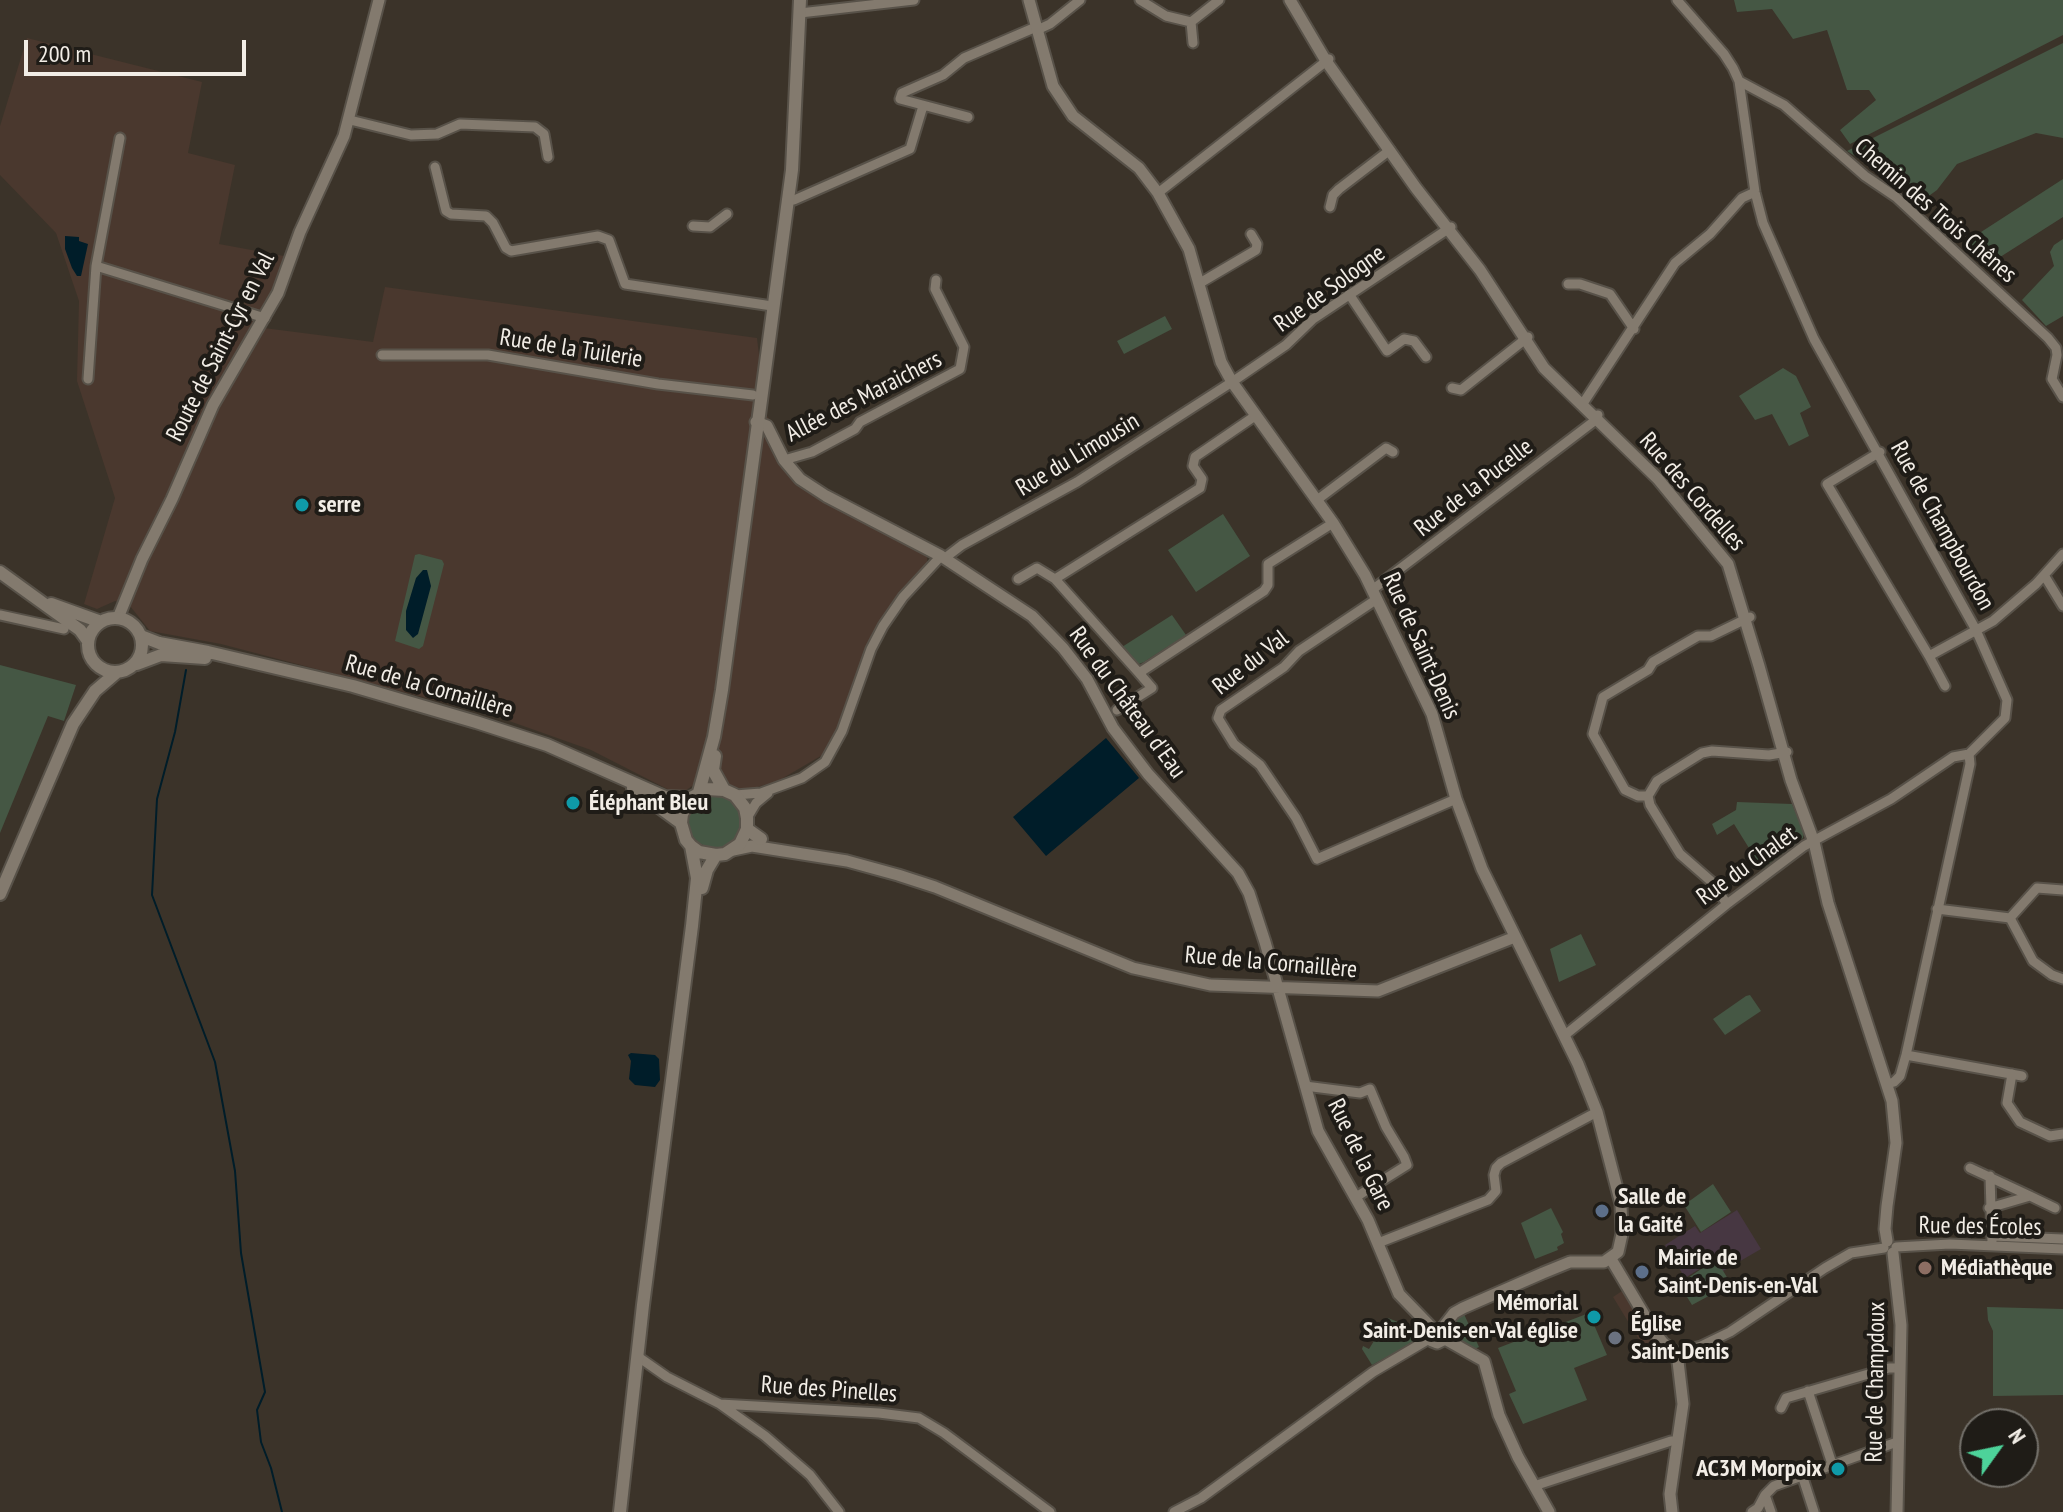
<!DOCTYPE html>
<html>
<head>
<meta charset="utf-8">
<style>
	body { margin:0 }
	#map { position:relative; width:2063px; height:1512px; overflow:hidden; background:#3b3329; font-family:"PT Sans Narrow",sans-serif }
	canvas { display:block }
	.north { position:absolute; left:1959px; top:1408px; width:80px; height:80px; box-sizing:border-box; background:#1f1c17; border:2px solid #73706a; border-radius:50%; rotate:57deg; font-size:22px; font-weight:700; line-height:32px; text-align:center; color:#f2ede6 }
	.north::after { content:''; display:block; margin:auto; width:28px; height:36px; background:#4dd39a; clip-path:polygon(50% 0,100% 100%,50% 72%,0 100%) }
	.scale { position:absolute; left:24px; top:40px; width:222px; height:36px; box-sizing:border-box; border:4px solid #f2ede6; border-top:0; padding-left:10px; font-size:24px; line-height:28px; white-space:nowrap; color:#f2ede6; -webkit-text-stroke:6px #1f1c17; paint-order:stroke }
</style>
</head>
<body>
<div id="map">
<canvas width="2063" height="1512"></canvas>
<div class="north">N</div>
<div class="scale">200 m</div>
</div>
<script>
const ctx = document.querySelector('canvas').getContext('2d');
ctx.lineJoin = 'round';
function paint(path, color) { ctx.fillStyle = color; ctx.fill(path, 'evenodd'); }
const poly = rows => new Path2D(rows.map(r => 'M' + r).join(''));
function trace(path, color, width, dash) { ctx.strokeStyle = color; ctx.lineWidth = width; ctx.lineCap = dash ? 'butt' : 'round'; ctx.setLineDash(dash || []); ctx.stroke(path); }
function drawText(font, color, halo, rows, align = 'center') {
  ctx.font = font + ' "PT Sans Narrow",sans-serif'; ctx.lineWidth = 8; ctx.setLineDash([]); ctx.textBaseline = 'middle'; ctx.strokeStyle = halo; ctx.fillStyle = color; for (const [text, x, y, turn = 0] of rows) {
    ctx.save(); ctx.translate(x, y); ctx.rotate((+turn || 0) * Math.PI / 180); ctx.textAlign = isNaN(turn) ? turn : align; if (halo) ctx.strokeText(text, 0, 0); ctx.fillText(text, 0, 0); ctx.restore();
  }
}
paint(poly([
	[27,38,202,82,188,153,235,165,219,244,284,256,264,328,373,342,385,287,757,338,766,414,795,465,801,472,927,552,927,564,877,624,831,750,778,781,747,790,730,786,699,770,695,784,685,791,673,792,591,750,495,716,221,644,150,631,130,606,115,601,97,609,84,604,115,498,77,381,79,301,56,233,0,175,0,126],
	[1631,1285,1662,1334,1643,1346,1613,1297]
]), '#4a382e');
paint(poly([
	[1737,1210,1761,1249,1723,1271,1715,1259,1685,1278,1665,1245,1695,1226,1700,1233]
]), '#473742');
paint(poly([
	[1734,0,2063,0,2063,35,1850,144,1840,130,1876,100,1869,90,1847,90,1827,30,1793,39,1772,9,1737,12],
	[2063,43,2063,138,2036,133,1957,164,1937,190,1915,206,1902,187,1847,151],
	[2063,179,2063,217,1986,266,1964,243],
	[2063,239,2063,316,2046,326,2022,300,2054,266,2050,252,2054,245],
	[1165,316,1172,329,1124,354,1117,341],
	[1783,368,1796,376,1811,407,1800,413,1809,436,1789,446,1772,414,1755,420,1739,396],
	[1223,514,1250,556,1196,592,1168,550],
	[419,554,442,560,444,564,423,646,419,649,395,641,415,555],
	[1172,615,1186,635,1144,662,1139,664,1122,647],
	[0,665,76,685,64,721,48,716,0,833],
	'688 821a27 27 0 1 1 54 0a27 27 0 1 1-54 0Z',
	[1737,802,1792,804,1804,833,1803,838,1762,869,1734,824,1717,835,1712,824,1736,810],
	[1581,934,1596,965,1559,982,1550,949],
	[1750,995,1761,1011,1725,1035,1713,1019,1746,996],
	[1713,1184,1731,1212,1701,1232,1684,1205],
	[1551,1208,1563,1232,1561,1234,1564,1243,1557,1247,1558,1250,1535,1259,1521,1223],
	[1716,1259,1731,1284,1692,1305,1679,1284],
	[1987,1307,2063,1309,2063,1395,1993,1396,1993,1331,1988,1320],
	[1589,1313,1607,1355,1574,1368,1587,1400,1523,1424,1509,1394,1516,1391,1498,1348],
	[1464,1314,1479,1347,1475,1349,1454,1339,1451,1333,1453,1321],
	[1388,1318,1413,1328,1416,1341,1372,1365,1362,1349,1363,1346,1369,1349]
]), '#455744');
paint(poly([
	[65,236,79,237,79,241,88,244,81,276,77,276,72,268,65,249],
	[423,570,427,570,431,586,418,634,413,638,406,630,406,611,416,578],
	[1106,738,1139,778,1046,856,1013,817],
	[631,1053,655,1055,659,1059,660,1080,655,1087,635,1085,629,1079,631,1061,628,1055]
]), '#001d29');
trace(poly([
	[186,670,175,732,157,799,152,895,215,1062,235,1171,241,1253,265,1392,257,1410,261,1442,271,1468,282,1512]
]), '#001d29', 2);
const minor = poly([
	[1140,0,1166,16,1191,22,1219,0],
	[1677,0,1724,54,1733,68,1739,81,1755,192,1763,223,1788,280,1814,339,1976,630,2007,700,2005,718,1969,754,1970,764,1906,1055,1900,1076,1894,1082,1887,1084],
	[800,13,914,0],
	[1191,22,1193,43],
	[1037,30,1050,24,1080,0],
	[1739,81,1784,105,1865,176,1896,197,2048,338,2056,348,2057,355,2052,379,2063,397],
	[968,117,900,99,902,93,943,75,964,58,1036,27],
	[350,120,411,135,437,134,460,124,535,127,544,134,548,157],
	[435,167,446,211,451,214,486,216,493,223,506,248,511,251,598,236,609,240,625,284,772,306],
	[1158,193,1329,59],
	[787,200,794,200,910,149,923,106],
	[1330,207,1333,195,1339,189,1390,150],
	[693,226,710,227,727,214],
	[96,266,265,318],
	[1200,283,1256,250,1257,244,1251,234],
	[1568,284,1580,284,1610,294,1634,329],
	[1349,294,1387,351,1404,339,1414,341,1426,357],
	[382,355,488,355,658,384,753,395],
	[88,379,96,266,120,138],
	[1452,388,1461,390,1528,337],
	[1582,405,1675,263,1710,234,1742,198,1755,192],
	[1255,416,1195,457,1193,466,1202,479,1200,488,1055,579,1139,673,1264,591,1268,585,1268,564,1333,523],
	[1880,452,1827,484,1929,656,1993,621,2036,584,2063,554],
	[784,460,812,452,855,429,860,422,960,369,964,347,935,289,936,280],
	[1317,500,1386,448,1393,452],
	[945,558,962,545,1077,482,1232,382,1286,345,1313,319,1451,227],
	[2044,575,2063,606],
	[1018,579,1037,568,1055,579],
	[1372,590,1593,422,1598,415],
	[1377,599,1299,651,1284,667,1221,710,1218,718,1234,744,1260,765,1296,818,1317,859,1456,799],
	[0,615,64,629],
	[1929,656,1945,686],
	[1117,710,1152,688,1139,673],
	[735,795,761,793,802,778,825,762,842,731,871,649,883,626,903,597,941,556],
	[1648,796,1638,796,1625,790,1593,734,1603,697,1648,670,1653,662,1698,636,1711,636,1750,617],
	[747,818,756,803,768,793],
	[1727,904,1712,882,1680,854,1650,805,1648,796,1657,781,1702,753,1712,751,1769,755,1787,752],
	[1937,909,2010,918,2037,888,2063,890],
	[2010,918,2033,961,2052,975,2063,979],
	[1565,1035,1727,904,1804,846,1891,799,1953,757,1969,754],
	[1906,1055,2022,1076],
	[2012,1074,2007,1103,2020,1122,2050,1136,2063,1134],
	[1305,1086,1360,1093,1370,1089,1386,1127,1404,1157,1407,1165,1356,1197],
	[1970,1168,2030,1196,1989,1208],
	[1990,1176,1992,1242],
	[2030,1196,2055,1208],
	[1992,1236,2063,1239],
	[1378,1243,1488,1200,1496,1191,1494,1175,1496,1168,1501,1163,1597,1112],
	[1896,1247,1950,1244,2063,1249],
	[1677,1353,1701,1346,1730,1332,1825,1268,1851,1253,1884,1248],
	[637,1356,667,1377,720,1404,765,1436,810,1475,839,1512],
	[1808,1391,1832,1464],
	[720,1404,879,1413,919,1418,944,1433,1050,1512],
	[1781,1408,1786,1398,1889,1368,1899,1368],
	[1802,1475,1814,1512],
	[1534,1486,1671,1441,1678,1441],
	[1174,1512,1201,1498,1373,1372,1429,1339],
	[1752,1512,1758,1508,1765,1495],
	[1771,1512,1765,1495,1774,1486,1897,1442]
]);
const tertiary = poly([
	[1029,0,1053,86,1073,116,1139,168,1158,193,1189,249,1221,362,1232,382,1333,523,1365,575,1432,714,1456,799,1482,869,1578,1064,1597,1112,1621,1204,1622,1234,1618,1252,1604,1262,1570,1262,1543,1273,1463,1308,1454,1313,1444,1326],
	[1290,0,1326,61,1416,188,1480,270,1544,368,1658,479,1728,564,1759,666,1791,780,1814,842,1828,903,1892,1101,1896,1143,1887,1206,1885,1229,1887,1241],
	[756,422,767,426,784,460,800,479,826,496,941,556,1032,616,1063,648,1087,679,1113,728,1148,774,1238,873,1249,893,1265,942,1318,1131,1368,1220,1399,1294,1430,1326],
	[118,618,142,559,172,499,213,405,278,293,300,232,344,136,379,0],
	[733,850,752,846,847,861,898,875,935,887,1133,968,1210,985,1378,991,1515,937],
	[1893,1253,1901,1325,1897,1512],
	[1611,1259,1655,1333,1663,1343,1677,1353,1683,1404,1670,1494,1672,1512],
	[1430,1326,1427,1334,1432,1341,1437,1343,1445,1339],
	[1445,1339,1484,1361,1499,1415,1518,1457,1549,1512]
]);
const secondary = poly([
	[0,572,80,630,88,641],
	[51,604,101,622],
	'88 645a27 27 0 1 1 54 0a27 27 0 1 1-54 0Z',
	[141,636,159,643,208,652,353,686,476,722,547,745,665,797,691,798,707,789,724,790,735,795,745,808,747,818,747,829,740,844,725,854,716,855,699,852,691,846,686,840,681,823,682,814,691,798],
	[137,664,161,655,205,658],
	[715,756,713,770,724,790],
	[633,788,681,823],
	[699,792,714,737,722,690,792,170,800,0],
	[747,829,761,839],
	[702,888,707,870,716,855],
	[0,894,73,724,95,691,116,673],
	[620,1512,643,1305,692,926,697,878,691,846]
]);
trace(minor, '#585249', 13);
trace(tertiary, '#585249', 15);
trace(secondary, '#585249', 16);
trace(minor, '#837a6e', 9);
trace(tertiary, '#837a6e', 11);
trace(secondary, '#837a6e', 12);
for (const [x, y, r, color] of [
	[302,505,8,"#0f9aa8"],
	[573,803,8,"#0f9aa8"],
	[1602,1211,8,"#5c6f8a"],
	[1925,1268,8,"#8d6e63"],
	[1642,1272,8,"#5c6f8a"],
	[1594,1317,8,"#0f9aa8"],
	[1615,1338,8,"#6b7280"],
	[1838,1469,8,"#0f9aa8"]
]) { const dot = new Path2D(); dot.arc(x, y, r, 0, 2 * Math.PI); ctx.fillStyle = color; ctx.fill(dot); trace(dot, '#1f1c17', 3); }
drawText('24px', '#f2ede6', '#1f1c17', [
	["Chemin des Trois Chênes",1935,211,41],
	["Rue de Sologne",1330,289,-36],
	["Route de Saint-Cyr en Val",221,347,-63],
	["Rue de la Tuilerie",571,349,9],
	["Allée des Maraichers",864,397,-27],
	["Rue du Limousin",1078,455,-31],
	["Rue de la Pucelle",1474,488,-38],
	["Rue des Cordelles",1692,492,49],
	["Rue de Champbourdon",1942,526,61],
	["Rue de Saint-Denis",1421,646,66],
	["Rue du Val",1251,663,-38],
	["Rue de la Cornaillère",429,687,16],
	["Rue du Château d'Eau",1127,703,54],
	["Rue du Chalet",1747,866,-36],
	["Rue de la Cornaillère",1271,963,5],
	["Rue de la Gare",1360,1155,64],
	["Rue des Écoles",1980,1227,1],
	["Rue de Champdoux",1876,1382,-89],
	["Rue des Pinelles",829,1390,4]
]);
drawText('bold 24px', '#f2ede6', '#1f1c17', [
	["serre",318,505],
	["Éléphant Bleu",589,803],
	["Salle de",1618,1197],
	["la Gaité",1618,1225],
	["Mairie de",1658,1258],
	["Saint-Denis-en-Val",1658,1286],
	["Médiathèque",1941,1268],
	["Mémorial",1578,1303,"right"],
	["Saint-Denis-en-Val église",1578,1331,"right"],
	["Église",1631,1324],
	["Saint-Denis",1631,1352],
	["AC3M Morpoix",1822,1469,"right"]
], 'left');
</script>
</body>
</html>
